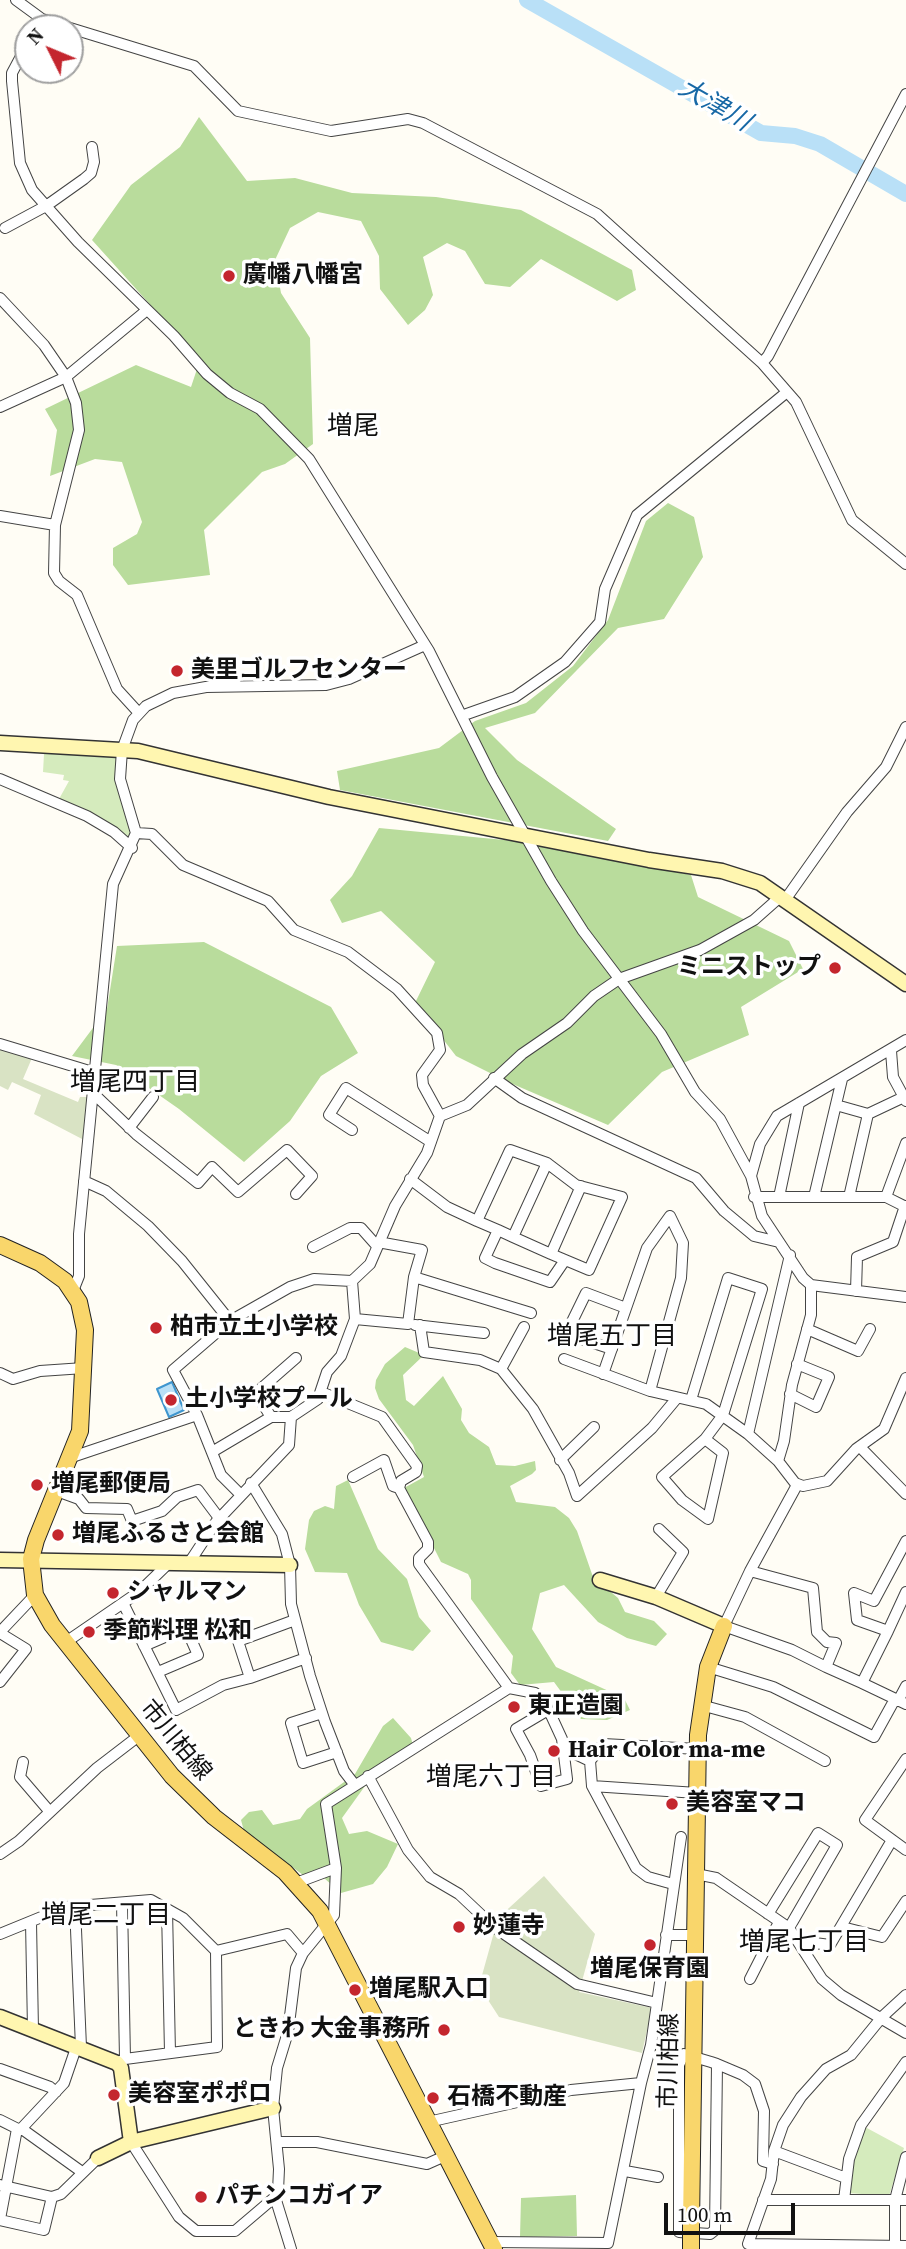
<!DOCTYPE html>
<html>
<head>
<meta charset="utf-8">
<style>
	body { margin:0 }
	#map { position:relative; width:906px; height:2249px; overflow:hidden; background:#fffdf5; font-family:"Source Serif 4",serif }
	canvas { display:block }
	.north { position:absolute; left:14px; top:14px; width:70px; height:70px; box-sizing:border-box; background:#fff; border:2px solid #a0a0a0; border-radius:50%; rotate:313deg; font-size:19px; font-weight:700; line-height:28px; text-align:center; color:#111 }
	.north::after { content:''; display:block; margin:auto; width:24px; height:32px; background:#c4262e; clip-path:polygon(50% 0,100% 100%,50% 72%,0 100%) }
	.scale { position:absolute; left:664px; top:2203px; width:131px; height:32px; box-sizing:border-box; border:4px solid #111; border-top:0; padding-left:9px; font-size:21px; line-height:24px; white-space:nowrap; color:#111; -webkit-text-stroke:5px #fff; paint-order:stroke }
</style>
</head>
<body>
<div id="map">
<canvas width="906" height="2249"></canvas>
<div class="north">N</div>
<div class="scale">100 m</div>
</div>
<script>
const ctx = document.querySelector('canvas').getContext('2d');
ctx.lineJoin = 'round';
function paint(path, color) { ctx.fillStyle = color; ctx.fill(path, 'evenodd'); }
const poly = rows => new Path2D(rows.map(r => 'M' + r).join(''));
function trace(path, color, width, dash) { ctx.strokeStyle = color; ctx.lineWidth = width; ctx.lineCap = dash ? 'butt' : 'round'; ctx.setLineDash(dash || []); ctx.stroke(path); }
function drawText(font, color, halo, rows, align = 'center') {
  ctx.font = font + ' "Source Serif 4","Noto Sans JP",serif'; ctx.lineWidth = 7; ctx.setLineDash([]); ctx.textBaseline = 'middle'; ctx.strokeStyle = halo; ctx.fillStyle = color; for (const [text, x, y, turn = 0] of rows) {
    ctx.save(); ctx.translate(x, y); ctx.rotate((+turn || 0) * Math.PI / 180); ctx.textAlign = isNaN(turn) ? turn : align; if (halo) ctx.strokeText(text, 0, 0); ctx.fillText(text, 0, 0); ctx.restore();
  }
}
paint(poly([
	[119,753,132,833,130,841,59,799,69,781,63,780,64,775,43,772,44,754],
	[865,2127,904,2148,889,2196,848,2193,852,2161]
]), '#d5ebbd');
paint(poly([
	[199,117,247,181,295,178,352,193,436,197,521,210,632,270,636,290,617,301,541,259,510,287,485,284,465,251,447,243,423,257,433,295,425,310,408,325,380,289,379,256,361,221,318,212,290,228,275,260,281,293,310,338,313,444,285,464,262,472,204,530,210,575,128,585,113,565,113,548,137,534,142,522,122,462,95,459,50,476,57,430,45,409,136,365,191,387,200,360,92,240,131,185,180,147],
	[668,503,694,517,703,557,664,619,618,628,535,713,485,728,517,760,616,829,608,841,340,790,337,771,439,748,475,721,526,703,573,666,608,620,646,521],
	[379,828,515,841,691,875,698,897,789,941,803,969,741,1007,749,1035,662,1072,608,1125,508,1082,456,1056,415,1003,435,962,381,911,342,923,330,900,352,876],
	[204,942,331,1007,358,1053,321,1076,290,1121,244,1162,179,1109,116,1065,72,1056,107,1009,117,946],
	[405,1347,424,1355,403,1375,406,1400,414,1406,443,1376,462,1409,461,1420,469,1433,489,1447,496,1465,515,1466,535,1461,536,1470,532,1474,510,1486,516,1502,555,1507,569,1518,577,1531,593,1577,618,1598,625,1612,654,1621,667,1634,656,1646,627,1638,598,1622,564,1585,540,1593,532,1629,556,1667,624,1698,630,1710,607,1720,581,1719,554,1682,520,1685,511,1673,513,1656,471,1599,471,1580,468,1574,441,1562,404,1488,424,1477,413,1445,379,1399,375,1388,376,1380,385,1364],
	[348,1480,378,1549,407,1579,419,1617,431,1631,413,1651,381,1642,359,1605,347,1573,315,1572,305,1549,309,1520,314,1511,325,1506,334,1509,336,1486],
	[393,1718,411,1738,415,1753,365,1786,342,1818,349,1834,367,1831,398,1844,387,1867,373,1884,341,1893,324,1878,303,1875,244,1831,241,1820,249,1812,262,1810,273,1825,300,1819,307,1809,355,1774,383,1726],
	[576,2195,577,2236,520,2237,521,2198]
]), '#b9dc9c');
paint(poly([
	[0,1048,32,1058,23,1079,78,1102,80,1097,90,1097,84,1140,34,1114,41,1095,12,1082,8,1090,0,1086],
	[544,1876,595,1934,579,1992,652,2008,642,2053,499,2017,479,1986,498,1918]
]), '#d9e3c4');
const water = poly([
	[172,1382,184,1410,169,1417,157,1389,172,1382]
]);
paint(water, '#b9e0f7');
trace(water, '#3f96cf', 2);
trace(poly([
	[527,0,761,133,795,136,820,144,906,194]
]), '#b9e0f7', 16);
const street = poly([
	[16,0,42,19,70,28],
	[70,28,194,66,238,111,331,131,408,119,423,123,597,214,762,363,796,402,852,520,906,564],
	[28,43,12,73,12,81,20,163,32,190,78,242,174,336,207,374,230,393,260,409,309,459,429,651,492,777,551,881,583,931,661,1034,695,1092,720,1119,751,1176,762,1216,803,1278,811,1285,906,1297],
	[5,228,46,206,84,179,91,173,94,162,92,147],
	[0,298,44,345,66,377,76,403,79,430,55,525,54,573,59,581,77,595,117,689,138,712],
	[762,363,768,356,906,94],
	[0,407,66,377,147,310],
	[0,516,55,525],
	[464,715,515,697,565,662,600,622,605,589,637,515,787,392],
	[0,779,87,816,114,832,132,848],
	[136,833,152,834,183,865,268,901,294,930,348,952,397,989,437,1033,440,1050,422,1075,423,1085,440,1116,427,1153,395,1206,370,1264,352,1281],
	[785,900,847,812,886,767,906,727],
	[0,1044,96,1073],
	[891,1051,893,1077,906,1101],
	[494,1078,522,1098,696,1178,724,1211,754,1236,779,1242],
	[94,1094,136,1134,198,1183,212,1167,238,1192,287,1150,312,1176,296,1194],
	[836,1105,868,1114,904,1097],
	[440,1116,467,1105,522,1054,567,1023,594,996,619,979,700,950,754,920,780,897],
	[129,1128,153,1097],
	[352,1130,329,1115,346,1088,431,1142],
	[751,1176,760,1144,777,1116,906,1040],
	[410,1179,447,1207,477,1221,498,1230,513,1237,551,1254,589,1270,622,1197,576,1185,547,1163,510,1150,477,1221],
	[84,1181,106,1191,148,1226,182,1261,230,1321],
	[754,1197,886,1197,906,1207],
	[779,1197,799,1103],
	[814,1197,842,1079],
	[849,1197,868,1114],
	[886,1197,906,1143],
	[498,1230,485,1258,495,1263,550,1282,565,1260],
	[513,1237,547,1163],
	[313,1247,350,1228,361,1228,377,1246],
	[551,1254,581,1186],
	[414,1277,531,1313],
	[73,1291,79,1276,79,1234,113,884,136,833,120,779,122,750,133,720,146,706,173,693,206,687,326,685,349,679,425,645],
	[856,1291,857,1257,893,1242,905,1206],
	[355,1319,408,1324,414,1277,422,1250,378,1242],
	[415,1325,484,1333],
	[420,1325,424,1352,480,1360,501,1369],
	[524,1327,501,1369,533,1409,569,1473,577,1496,652,1428,677,1398],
	[807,1329,858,1351,870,1329],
	[612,1349,566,1334,586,1293,626,1308],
	[564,1359,650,1391,706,1404,748,1434,778,1461,795,1483,803,1486,827,1481,856,1449,884,1429,906,1378],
	[0,1373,13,1379,40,1371,84,1368],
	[603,1374,647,1248,670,1216,683,1243,681,1278,650,1391],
	[321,1392,382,1417,417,1466,416,1472,401,1481,399,1488,428,1542,428,1549,419,1558,419,1564,509,1688,535,1693,544,1701,548,1710,550,1713,562,1739,567,1779,541,1786,530,1755,516,1729,548,1710],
	[790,1394,816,1407,829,1377,797,1364],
	[691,1400,728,1278,762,1289,723,1415,705,1439,662,1477,682,1500,708,1519,723,1453,705,1439],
	[197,1415,221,1475,240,1494],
	[271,1417,256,1393,296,1358],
	[748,1434,790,1255],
	[860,1447,906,1494],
	[212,1452,271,1417,291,1417],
	[72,1457,197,1415,173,1370,230,1321,290,1287,314,1279,352,1281,355,1319,341,1356,327,1372,318,1399,291,1417,289,1445,216,1522,189,1563],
	[560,1460,594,1427],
	[778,1461,784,1441,792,1385,811,1315,811,1285],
	[353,1477,384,1460,393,1486,399,1488],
	[251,1483,282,1534,290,1565,291,1604,310,1676,325,1722,344,1771,354,1784],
	[57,1491,79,1499,86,1508,127,1509,132,1521,162,1511,177,1497,198,1490,219,1518],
	[750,1571,797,1485],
	[656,1597,683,1552,659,1529],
	[123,1603,176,1710,223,1685,250,1678],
	[295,1620,238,1641,250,1678,306,1658],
	[888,1631,906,1592],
	[0,1632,35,1595],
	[0,1633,26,1649,0,1682],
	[66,1642,139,1592,169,1563],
	[144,1646,186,1628,198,1655,158,1672],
	[708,1667,773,1687,874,1737,895,1699],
	[826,1667,836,1643,827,1642,817,1632,813,1588,750,1571,724,1626,792,1650,826,1667,862,1683,906,1704],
	[862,1683,888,1631,857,1620,854,1593,874,1601,906,1541],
	[898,1701,906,1686],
	[701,1705,745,1717,825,1761],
	[322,1713,291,1723,303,1763,337,1752],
	[565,1749,590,1761],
	[906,1759,865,1820,906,1850],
	[23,1762,20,1777,50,1812],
	[368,1776,408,1850,430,1877,459,1894,494,1927,577,1984,657,2003],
	[592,1786,697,1793],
	[0,1854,19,1841,97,1768,140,1735],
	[696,1874,716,1878,789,1928,822,1979,841,1995,906,2033],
	[296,1883,336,1868,326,1804,509,1688],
	[673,1884,648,1877,636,1868,592,1786,590,1761,603,1744,698,1749],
	[122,1903,125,2059],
	[75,1906,81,2047],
	[167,1909,170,2053],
	[768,1914,818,1833,837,1845,789,1928],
	[31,1922,33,2030],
	[842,1927,882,1937,906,1901],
	[0,1934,66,1907,151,1900,183,1918,216,1951,217,2047,125,2059,117,2063],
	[666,1935,694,1935],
	[799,1941,830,1945,892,1840],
	[216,1951,287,1934,303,1953],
	[750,1979,779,1922],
	[906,1995,882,2017,851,2055,826,2069,801,2097,783,2125,774,2151,771,2179,748,2244,906,2246],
	[717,2064,715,2230,710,2234,679,2232,679,2065,684,2054,711,2062,717,2064,743,2075,755,2084,764,2111,763,2161,773,2164],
	[0,2069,50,2087,56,2092],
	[0,2120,20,2130,64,2083,77,2045],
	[428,2122,571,2090,641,2083,651,2045,681,1837],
	[22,2129,82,2172],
	[131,2142,179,2217,196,2231,235,2231,275,2197],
	[277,2142,317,2142,427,2164,445,2156],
	[774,2151,846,2178],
	[625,2171,658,2177],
	[0,2185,52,2197,61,2194,98,2158],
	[763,2200,906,2200],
	[844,2200,849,2159,861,2125,906,2062],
	[0,2219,17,2129],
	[0,2220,44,2230,52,2197],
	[490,2242,608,2243,641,2083],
	[895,2246,895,2200,906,2157],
	[291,2249,275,2197,278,2191,279,2169,273,2108,277,2068,288,2032,296,1968,303,1953,334,1915,336,1868]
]);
const secondary = poly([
	[0,743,138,751,329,797,649,860,722,871,760,883,906,984],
	[0,1560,290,1565],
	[600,1580,656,1597,724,1626],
	[0,2017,117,2063,121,2068,131,2142],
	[98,2158,131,2142,273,2108]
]);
const primary = poly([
	[0,1245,40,1263,65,1281,79,1302,85,1330,80,1431,36,1540,31,1559,35,1595,52,1625,172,1776,214,1817,285,1872,320,1911,494,2249],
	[691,2224,698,1735,708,1667,724,1626]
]);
trace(street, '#444', 12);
trace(secondary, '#333', 17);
trace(primary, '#222', 18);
trace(street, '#fff', 10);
trace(secondary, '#fff6b0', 14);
trace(primary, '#f9d66b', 16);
const primaryBridge = poly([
	[691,2249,691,2224]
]);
trace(primaryBridge, '#222', 18, []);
trace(primaryBridge, '#f9d66b', 16);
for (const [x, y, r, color] of [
	[229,276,7,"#c4262e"],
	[177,671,7,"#c4262e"],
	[835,968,7,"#c4262e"],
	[156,1328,7,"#c4262e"],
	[171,1400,7,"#c4262e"],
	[37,1485,7,"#c4262e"],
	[58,1535,7,"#c4262e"],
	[113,1593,7,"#c4262e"],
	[89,1632,7,"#c4262e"],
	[514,1707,7,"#c4262e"],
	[554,1751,7,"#c4262e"],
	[672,1804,7,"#c4262e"],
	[459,1927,7,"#c4262e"],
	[650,1945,7,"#c4262e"],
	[355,1990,7,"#c4262e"],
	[444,2030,7,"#c4262e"],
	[114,2095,7,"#c4262e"],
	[433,2098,7,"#c4262e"],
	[201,2197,7,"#c4262e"]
]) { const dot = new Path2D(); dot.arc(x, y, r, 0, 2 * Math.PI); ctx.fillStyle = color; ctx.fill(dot); trace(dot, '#fff', 2.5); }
drawText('bold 24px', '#111', '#fff', [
	["廣幡八幡宮",243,276],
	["美里ゴルフセンター",191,671],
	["ミニストップ",821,968,"right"],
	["柏市立土小学校",170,1328],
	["土小学校プール",185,1400],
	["増尾郵便局",51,1485],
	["増尾ふるさと会館",72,1535],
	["シャルマン",127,1593],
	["季節料理 松和",103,1632],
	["東正造園",528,1707],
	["Hair Color ma-me",568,1751],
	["美容室マコ",686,1804],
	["妙蓮寺",473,1927],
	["増尾保育園",650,1970,"center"],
	["増尾駅入口",369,1990],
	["ときわ 大金事務所",430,2030,"right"],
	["美容室ポポロ",128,2095],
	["石橋不動産",447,2098],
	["パチンコガイア",215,2197]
], 'left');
drawText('24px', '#111', '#fff', [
	["市川柏線",175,1741,50],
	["市川柏線",670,2061,-89]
]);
drawText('italic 26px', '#1768a6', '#fff', [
	["大津川",714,106,30]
]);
drawText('26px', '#111', '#fff', [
	["増尾",353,427],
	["増尾四丁目",135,1083],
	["増尾五丁目",612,1337],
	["増尾六丁目",491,1778],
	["増尾二丁目",106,1916],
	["増尾七丁目",804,1943]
]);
</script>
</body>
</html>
